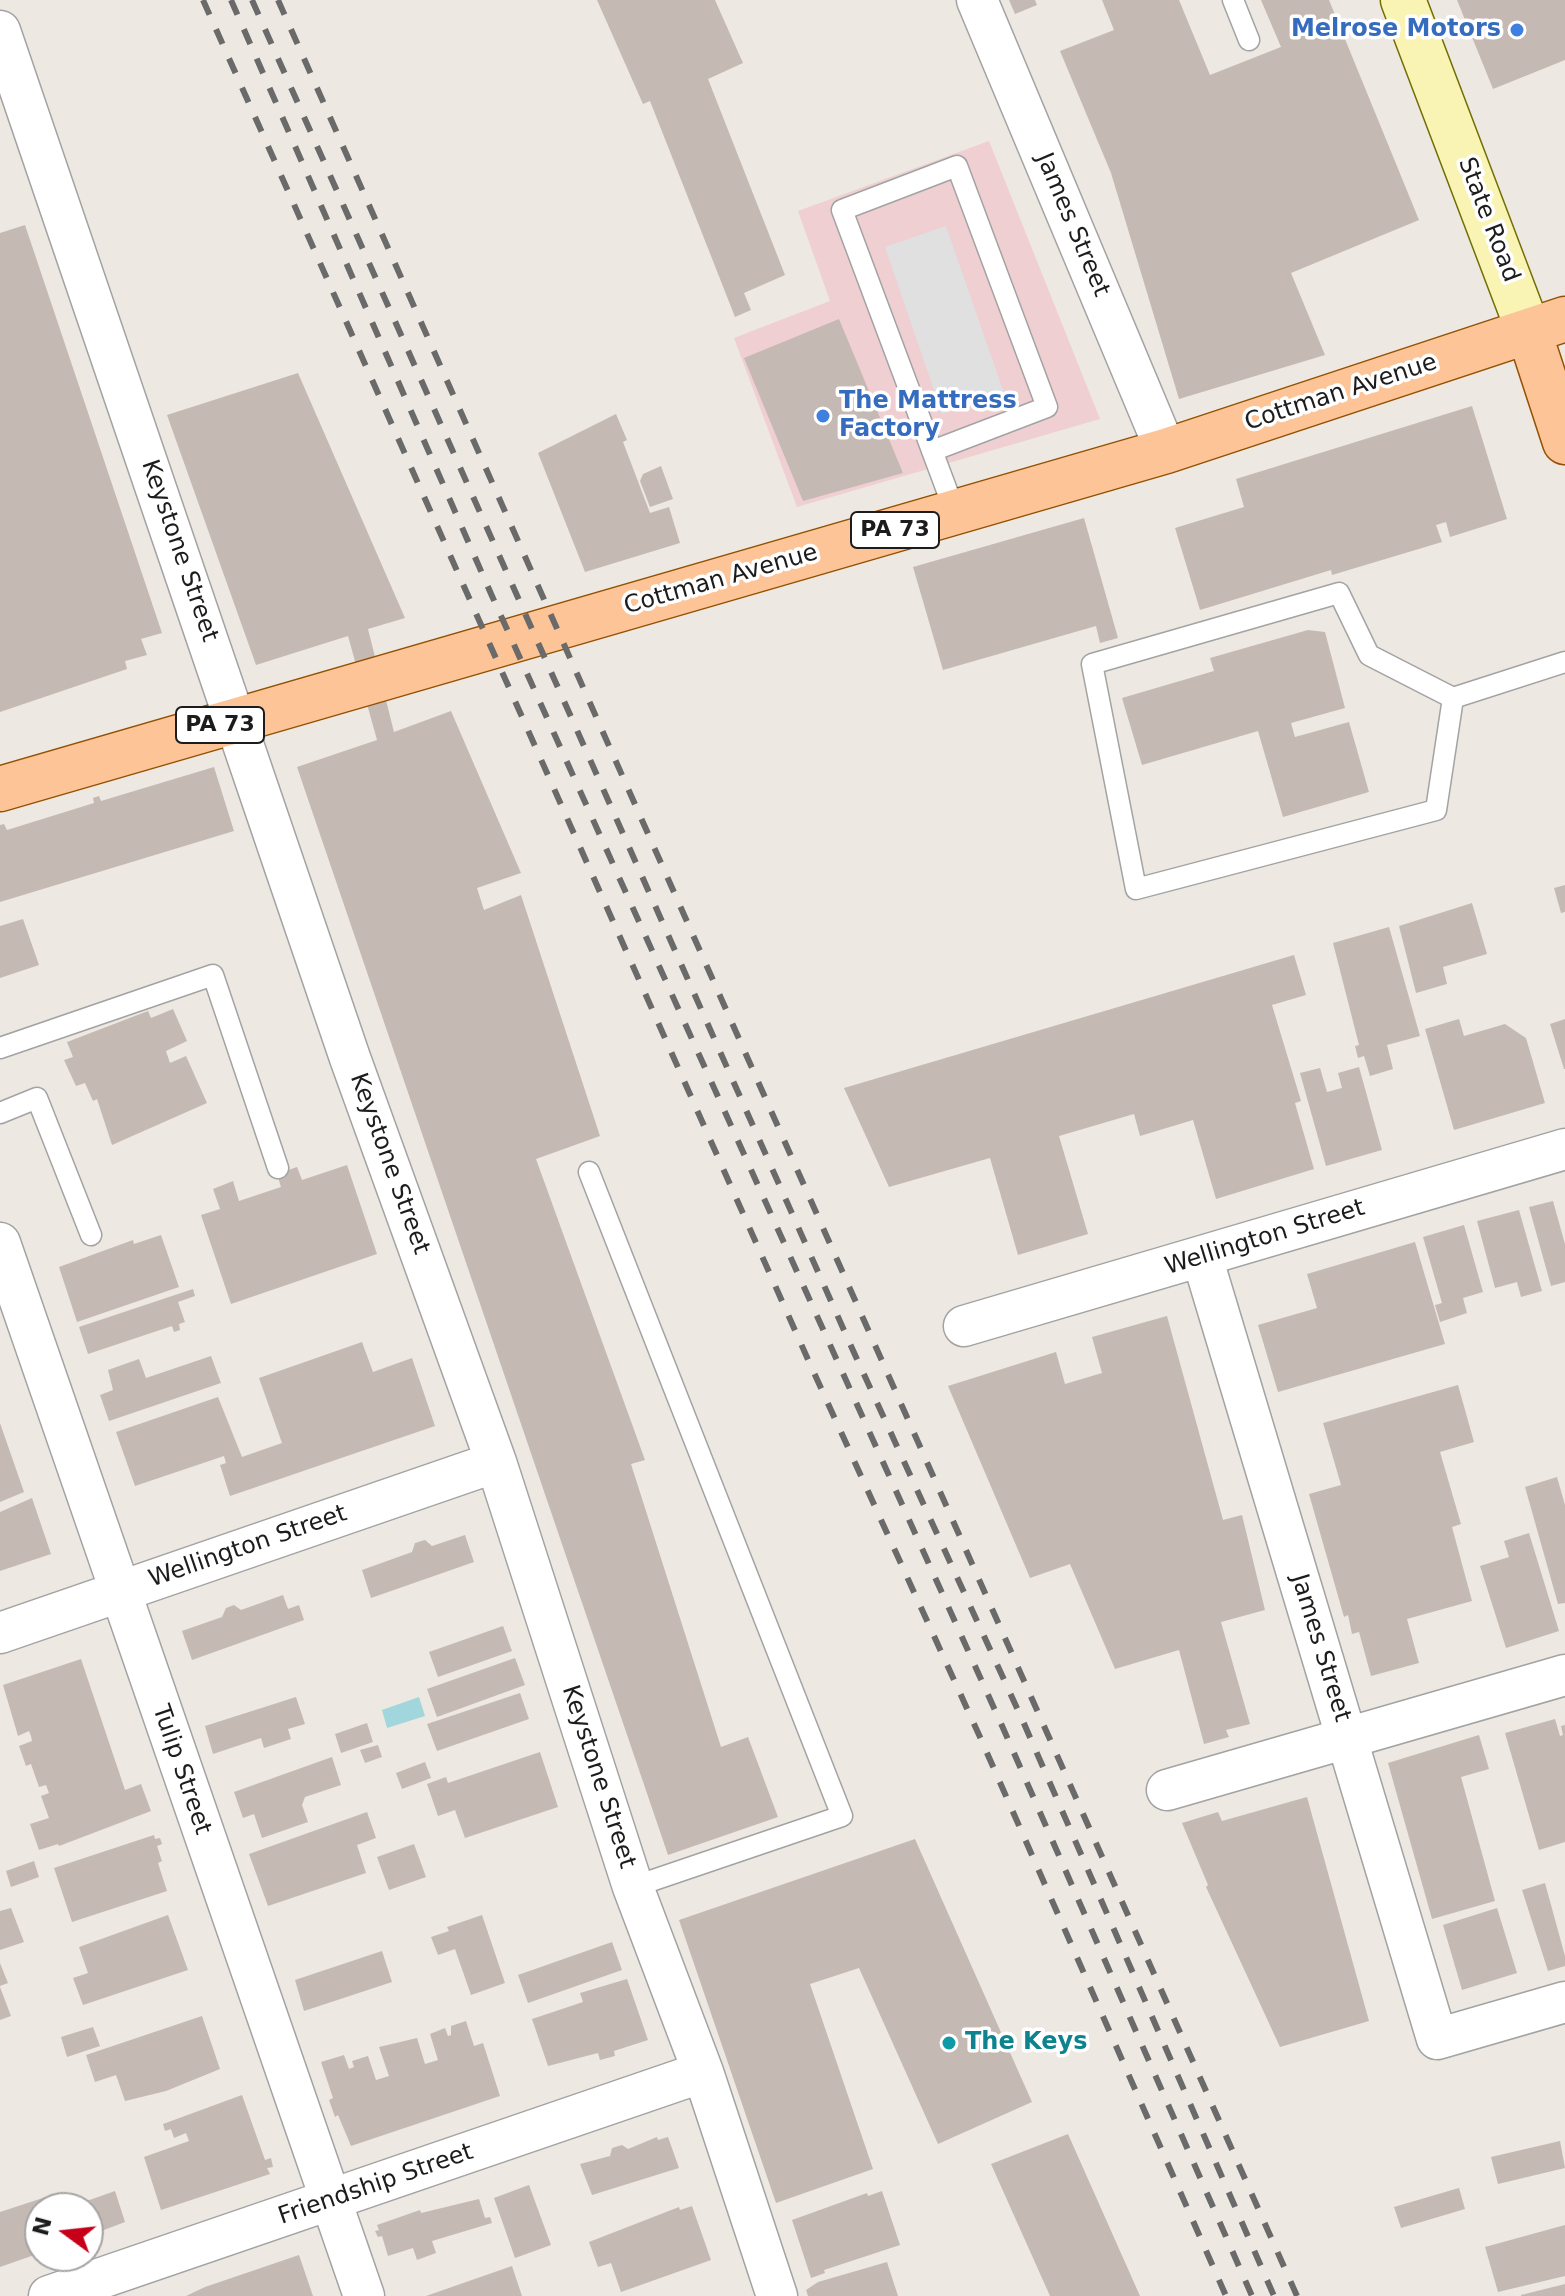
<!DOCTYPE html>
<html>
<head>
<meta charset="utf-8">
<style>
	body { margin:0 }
	#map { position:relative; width:1565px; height:2296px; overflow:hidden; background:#ede8e1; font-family:"DejaVu Sans",sans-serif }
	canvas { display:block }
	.north { position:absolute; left:24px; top:2192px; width:80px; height:80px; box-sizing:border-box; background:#fff; border:2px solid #a4a4a4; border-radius:50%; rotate:285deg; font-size:22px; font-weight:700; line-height:32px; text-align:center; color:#1c1c1c }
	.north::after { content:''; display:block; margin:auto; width:28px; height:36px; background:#c70019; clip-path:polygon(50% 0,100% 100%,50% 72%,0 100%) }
</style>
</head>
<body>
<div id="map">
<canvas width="1565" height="2296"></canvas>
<div class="north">N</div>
</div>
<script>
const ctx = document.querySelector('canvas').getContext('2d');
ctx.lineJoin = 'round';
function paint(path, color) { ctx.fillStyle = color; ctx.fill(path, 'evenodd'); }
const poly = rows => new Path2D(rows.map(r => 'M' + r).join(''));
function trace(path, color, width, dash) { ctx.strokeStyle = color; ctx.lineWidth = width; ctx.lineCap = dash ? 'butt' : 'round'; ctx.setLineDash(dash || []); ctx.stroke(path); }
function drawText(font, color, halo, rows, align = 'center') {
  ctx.font = font + ' "DejaVu Sans",sans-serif'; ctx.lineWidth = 7; ctx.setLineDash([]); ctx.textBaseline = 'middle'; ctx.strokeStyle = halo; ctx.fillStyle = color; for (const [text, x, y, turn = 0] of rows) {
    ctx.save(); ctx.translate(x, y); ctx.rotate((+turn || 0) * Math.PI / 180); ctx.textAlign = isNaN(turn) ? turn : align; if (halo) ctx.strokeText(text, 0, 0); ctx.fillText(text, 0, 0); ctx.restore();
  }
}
paint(poly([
	[989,141,1100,419,797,507,734,338,830,301,798,211]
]), '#efcfd2');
paint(poly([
	[946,226,1004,393,942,414,885,247]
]), '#e0e0e0');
paint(poly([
	[419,1697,425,1716,387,1728,382,1710]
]), '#a1d6dc');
paint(poly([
	[597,0,715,0,743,63,708,79,785,275,744,293,751,310,735,317,650,101,643,104],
	[1009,0,1035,0,1037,5,1015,14],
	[1102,0,1179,0,1210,75,1281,47,1261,0,1329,0,1419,220,1291,273,1325,355,1179,399,1111,173,1060,51,1114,30],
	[1457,0,1565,0,1565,60,1493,89],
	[25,225,162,633,141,639,147,655,125,661,127,669,0,712,0,233],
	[839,319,903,473,803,501,744,358],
	[298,373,405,618,368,629,394,732,451,711,521,873,477,888,484,910,521,895,600,1136,536,1159,645,1460,631,1464,721,1747,748,1737,778,1817,668,1855,297,767,377,740,348,636,256,665,167,415],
	[1472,406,1507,519,1450,537,1446,522,1436,525,1442,542,1332,575,1331,570,1200,610,1175,528,1244,507,1236,479],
	[616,414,627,440,623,442,650,513,669,507,680,543,585,572,538,453],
	[661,466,673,499,650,507,640,481,643,474],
	[1084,518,1118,638,1100,643,1096,626,943,670,913,567],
	[1308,630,1325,632,1345,708,1291,723,1295,737,1349,722,1369,792,1283,817,1258,731,1142,765,1122,698,1214,671,1210,658],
	[214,767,234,831,0,902,0,825,4,824,7,830,94,803,93,798,99,796,101,801],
	[1565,885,1565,912,1561,913,1554,888],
	[1472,903,1487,954,1443,967,1447,984,1416,993,1399,926],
	[23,919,39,965,0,978,0,926],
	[1389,927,1420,1036,1387,1045,1393,1069,1370,1076,1364,1056,1358,1058,1355,1046,1359,1045,1333,943],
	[1294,955,1306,995,1272,1005,1301,1101,1295,1103,1314,1169,1216,1199,1193,1120,1140,1136,1134,1114,1059,1136,1088,1234,1018,1255,990,1158,889,1187,844,1088],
	[173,1009,187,1041,166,1051,170,1063,186,1056,207,1103,112,1145,97,1099,93,1101,85,1083,76,1086,64,1060,73,1057,67,1042,148,1011,151,1018],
	[1459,1019,1464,1036,1505,1024,1526,1038,1545,1103,1454,1130,1425,1029],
	[1565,1019,1565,1069,1564,1069,1550,1024],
	[1359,1067,1382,1150,1326,1166,1300,1073,1320,1068,1327,1092,1342,1088,1338,1073],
	[347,1165,377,1254,231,1304,201,1215,220,1209,213,1189,233,1181,239,1201,281,1187,277,1174,297,1167,302,1180],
	[1553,1201,1565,1244,1565,1282,1551,1286,1529,1207],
	[1519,1210,1542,1291,1521,1297,1517,1282,1495,1288,1477,1221],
	[1464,1225,1483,1292,1463,1298,1467,1313,1440,1322,1435,1305,1442,1303,1423,1237],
	[161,1235,179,1287,77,1322,59,1267,133,1240,134,1244],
	[1415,1242,1445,1344,1278,1392,1258,1325,1317,1308,1307,1274],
	[193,1289,195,1296,178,1302,185,1322,179,1324,180,1330,174,1332,172,1326,88,1354,79,1327],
	[1167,1316,1223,1520,1242,1515,1265,1610,1221,1622,1250,1724,1226,1730,1229,1737,1204,1744,1179,1650,1115,1669,1070,1564,1030,1578,948,1386,1056,1352,1065,1384,1102,1373,1092,1337],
	[362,1342,373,1372,412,1358,435,1426,230,1496,220,1465,226,1463,224,1456,135,1486,116,1432,218,1397,242,1457,282,1443,259,1378],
	[211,1356,221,1383,109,1421,100,1395,113,1390,108,1370,139,1359,146,1378],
	[1458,1385,1474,1442,1440,1452,1461,1524,1452,1527,1472,1601,1407,1619,1419,1663,1371,1676,1359,1632,1352,1634,1348,1615,1344,1617,1309,1494,1341,1485,1323,1423],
	[0,1423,24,1492,0,1502],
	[1557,1477,1565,1505,1565,1603,1558,1604,1525,1487],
	[32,1498,51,1554,0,1571,0,1512],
	[1529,1533,1559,1631,1506,1648,1480,1566,1509,1557,1504,1541],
	[465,1535,474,1562,371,1598,362,1570,412,1552,415,1543,425,1540,432,1546],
	[283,1595,288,1609,299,1605,304,1620,192,1660,182,1631,222,1617,226,1608,234,1605,241,1610],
	[503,1626,512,1651,438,1677,429,1652],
	[515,1658,525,1685,437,1717,427,1689],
	[81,1659,125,1790,141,1784,151,1811,59,1846,58,1844,39,1850,30,1824,49,1818,41,1796,49,1793,46,1785,39,1787,31,1764,26,1766,19,1746,32,1741,31,1736,29,1731,18,1736,3,1685],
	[520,1693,529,1719,437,1751,427,1724],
	[296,1697,305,1724,288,1729,291,1739,264,1748,261,1738,213,1754,205,1726],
	[1555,1719,1560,1736,1563,1735,1561,1726,1565,1725,1565,1842,1539,1850,1505,1733],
	[367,1723,373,1742,341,1753,335,1734],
	[1479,1735,1489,1769,1461,1777,1495,1901,1432,1919,1388,1763],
	[378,1745,382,1757,365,1763,360,1750],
	[540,1752,558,1807,465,1838,455,1810,438,1816,427,1784,446,1777,448,1783],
	[332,1757,341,1785,305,1797,302,1805,308,1822,262,1838,254,1814,243,1818,234,1792],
	[425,1762,431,1778,402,1789,396,1773],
	[1307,1797,1369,2021,1280,2047,1206,1887,1208,1885,1182,1823,1218,1812,1222,1821],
	[367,1812,376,1838,357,1845,366,1873,268,1906,249,1854],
	[154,1835,155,1839,160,1838,162,1844,157,1846,162,1861,158,1863,167,1891,72,1922,54,1868],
	[915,1839,1032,2102,938,2144,859,1968,810,1984,873,2169,776,2203,679,1920],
	[414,1844,426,1877,389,1890,377,1857],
	[34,1861,39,1877,11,1887,6,1871],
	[1545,1883,1565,1956,1565,1966,1548,1971,1522,1890],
	[11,1908,24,1942,0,1950,0,1911],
	[1497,1908,1517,1973,1462,1990,1443,1925],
	[168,1915,188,1970,83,2005,73,1978,88,1973,79,1947],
	[482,1915,505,1983,471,1995,455,1949,438,1955,431,1937,449,1931,447,1927],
	[612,1942,622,1970,528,2003,518,1975],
	[382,1951,392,1982,304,2011,295,1980],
	[0,1963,8,1983,0,1986],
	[627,1979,648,2040,614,2051,615,2056,600,2060,598,2053,548,2066,532,2019,583,2002,580,1993],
	[0,1987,11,2016,0,2020],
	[202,2016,220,2069,166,2091,125,2101,116,2075,95,2082,86,2055],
	[466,2021,474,2046,483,2043,500,2096,351,2146,338,2115,335,2117,329,2100,333,2098,321,2062,344,2055,349,2069,354,2067,352,2061,368,2056,376,2080,389,2076,379,2047,417,2038,425,2064,438,2060,430,2034,445,2028,448,2036,451,2035,451,2026],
	[93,2027,100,2046,67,2057,61,2037],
	[242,2095,265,2160,271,2158,273,2167,267,2168,270,2174,161,2210,144,2157,189,2141,186,2133,174,2138,171,2129,165,2131,163,2124],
	[1068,2134,1140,2296,1050,2296,991,2164],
	[657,2137,658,2140,668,2137,679,2168,592,2195,580,2164,610,2156,612,2148,622,2145,628,2149],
	[1560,2141,1565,2168,1498,2184,1491,2157],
	[529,2185,551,2245,515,2258,494,2198],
	[1459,2188,1465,2209,1401,2228,1394,2207],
	[115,2191,125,2222,88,2236,88,2208,67,2208],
	[882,2191,900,2245,824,2270,825,2273,811,2278,792,2220,867,2193,868,2196],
	[52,2195,56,2208,40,2208,40,2253,0,2267,0,2212],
	[479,2199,485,2218,490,2217,492,2223,432,2241,436,2253,417,2260,413,2248,388,2256,382,2236,378,2237,375,2231,379,2230,377,2225,420,2210,421,2213],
	[692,2206,711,2260,621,2292,611,2263,598,2267,589,2242,679,2207,680,2210],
	[1565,2225,1565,2276,1498,2292,1485,2247],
	[299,2255,313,2296,186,2296,205,2287],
	[887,2262,898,2296,808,2296,806,2290,818,2282],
	[512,2266,522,2296,426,2296],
	[1565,2284,1565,2296,1521,2296,1521,2295]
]), '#c5b9b4');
const lane = poly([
	[1233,0,1249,40],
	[932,451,1047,407,957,166,842,210,955,512],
	[1453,698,1436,810,1136,889,1092,664,1339,593,1369,655,1453,698,1565,662],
	[0,1048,213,975,278,1168],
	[0,1113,37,1098,91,1235],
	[589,1172,842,1816,633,1887]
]);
const street = poly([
	[977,0,1166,451],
	[0,31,350,1058,496,1462,633,1887,703,2072,777,2296],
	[0,1243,364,2296],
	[1202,1257,1437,2039,1565,2002],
	[964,1326,1565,1149],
	[0,1633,496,1462],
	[1167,1790,1565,1675],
	[49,2296,703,2072]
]);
const secondary = poly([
	[1403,0,1529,332]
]);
const primary = poly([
	[1529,332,1565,442],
	[0,789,1166,451,1565,319]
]);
trace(lane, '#a3a3a3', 23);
trace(street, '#a3a3a3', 43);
trace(secondary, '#716f04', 47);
trace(primary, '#935000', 47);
trace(lane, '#fff', 20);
trace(street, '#fff', 40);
trace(secondary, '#f9f4b3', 44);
trace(primary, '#fcc497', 44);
trace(poly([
	[203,0,810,1364,980,1737,1226,2296],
	[231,0,492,596,1003,1728,1252,2296],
	[252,0,851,1346,1022,1719,1274,2296],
	[278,0,1297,2296]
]), '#6a6a6a', 6, [16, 16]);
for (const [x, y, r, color] of [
	[1517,30,8,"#3f7fe0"],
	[823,416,8,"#3f7fe0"],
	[949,2043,8,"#0f9aa8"]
]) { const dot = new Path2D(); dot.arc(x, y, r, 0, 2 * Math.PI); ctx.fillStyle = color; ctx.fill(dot); trace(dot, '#fff', 3); }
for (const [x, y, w] of [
	[895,530,88],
	[220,725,88]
]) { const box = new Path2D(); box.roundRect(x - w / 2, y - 18, w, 36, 6); ctx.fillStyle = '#fff'; ctx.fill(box); trace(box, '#1c1c1c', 2); }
drawText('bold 22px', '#1c1c1c', null, [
	["PA 73",895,530],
	["PA 73",220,725]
]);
drawText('bold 24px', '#366cbe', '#fff', [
	["Melrose Motors",1501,30],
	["The Mattress",839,402,"left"],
	["Factory",839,430,"left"]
], 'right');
drawText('24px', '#1c1c1c', '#fff', [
	["State Road",1488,220,69],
	["James Street",1072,225,67],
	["Cottman Avenue",1341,393,-18],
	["Keystone Street",179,551,71],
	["Cottman Avenue",721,580,-16],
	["Keystone Street",389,1164,70],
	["Wellington Street",1265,1238,-17],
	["Wellington Street",248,1547,-19],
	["James Street",1320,1648,73],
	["Tulip Street",181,1770,71],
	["Keystone Street",598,1777,72],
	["Friendship Street",376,2185,-19]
]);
drawText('bold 24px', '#0d838f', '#fff', [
	["The Keys",965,2043]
], 'left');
</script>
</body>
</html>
